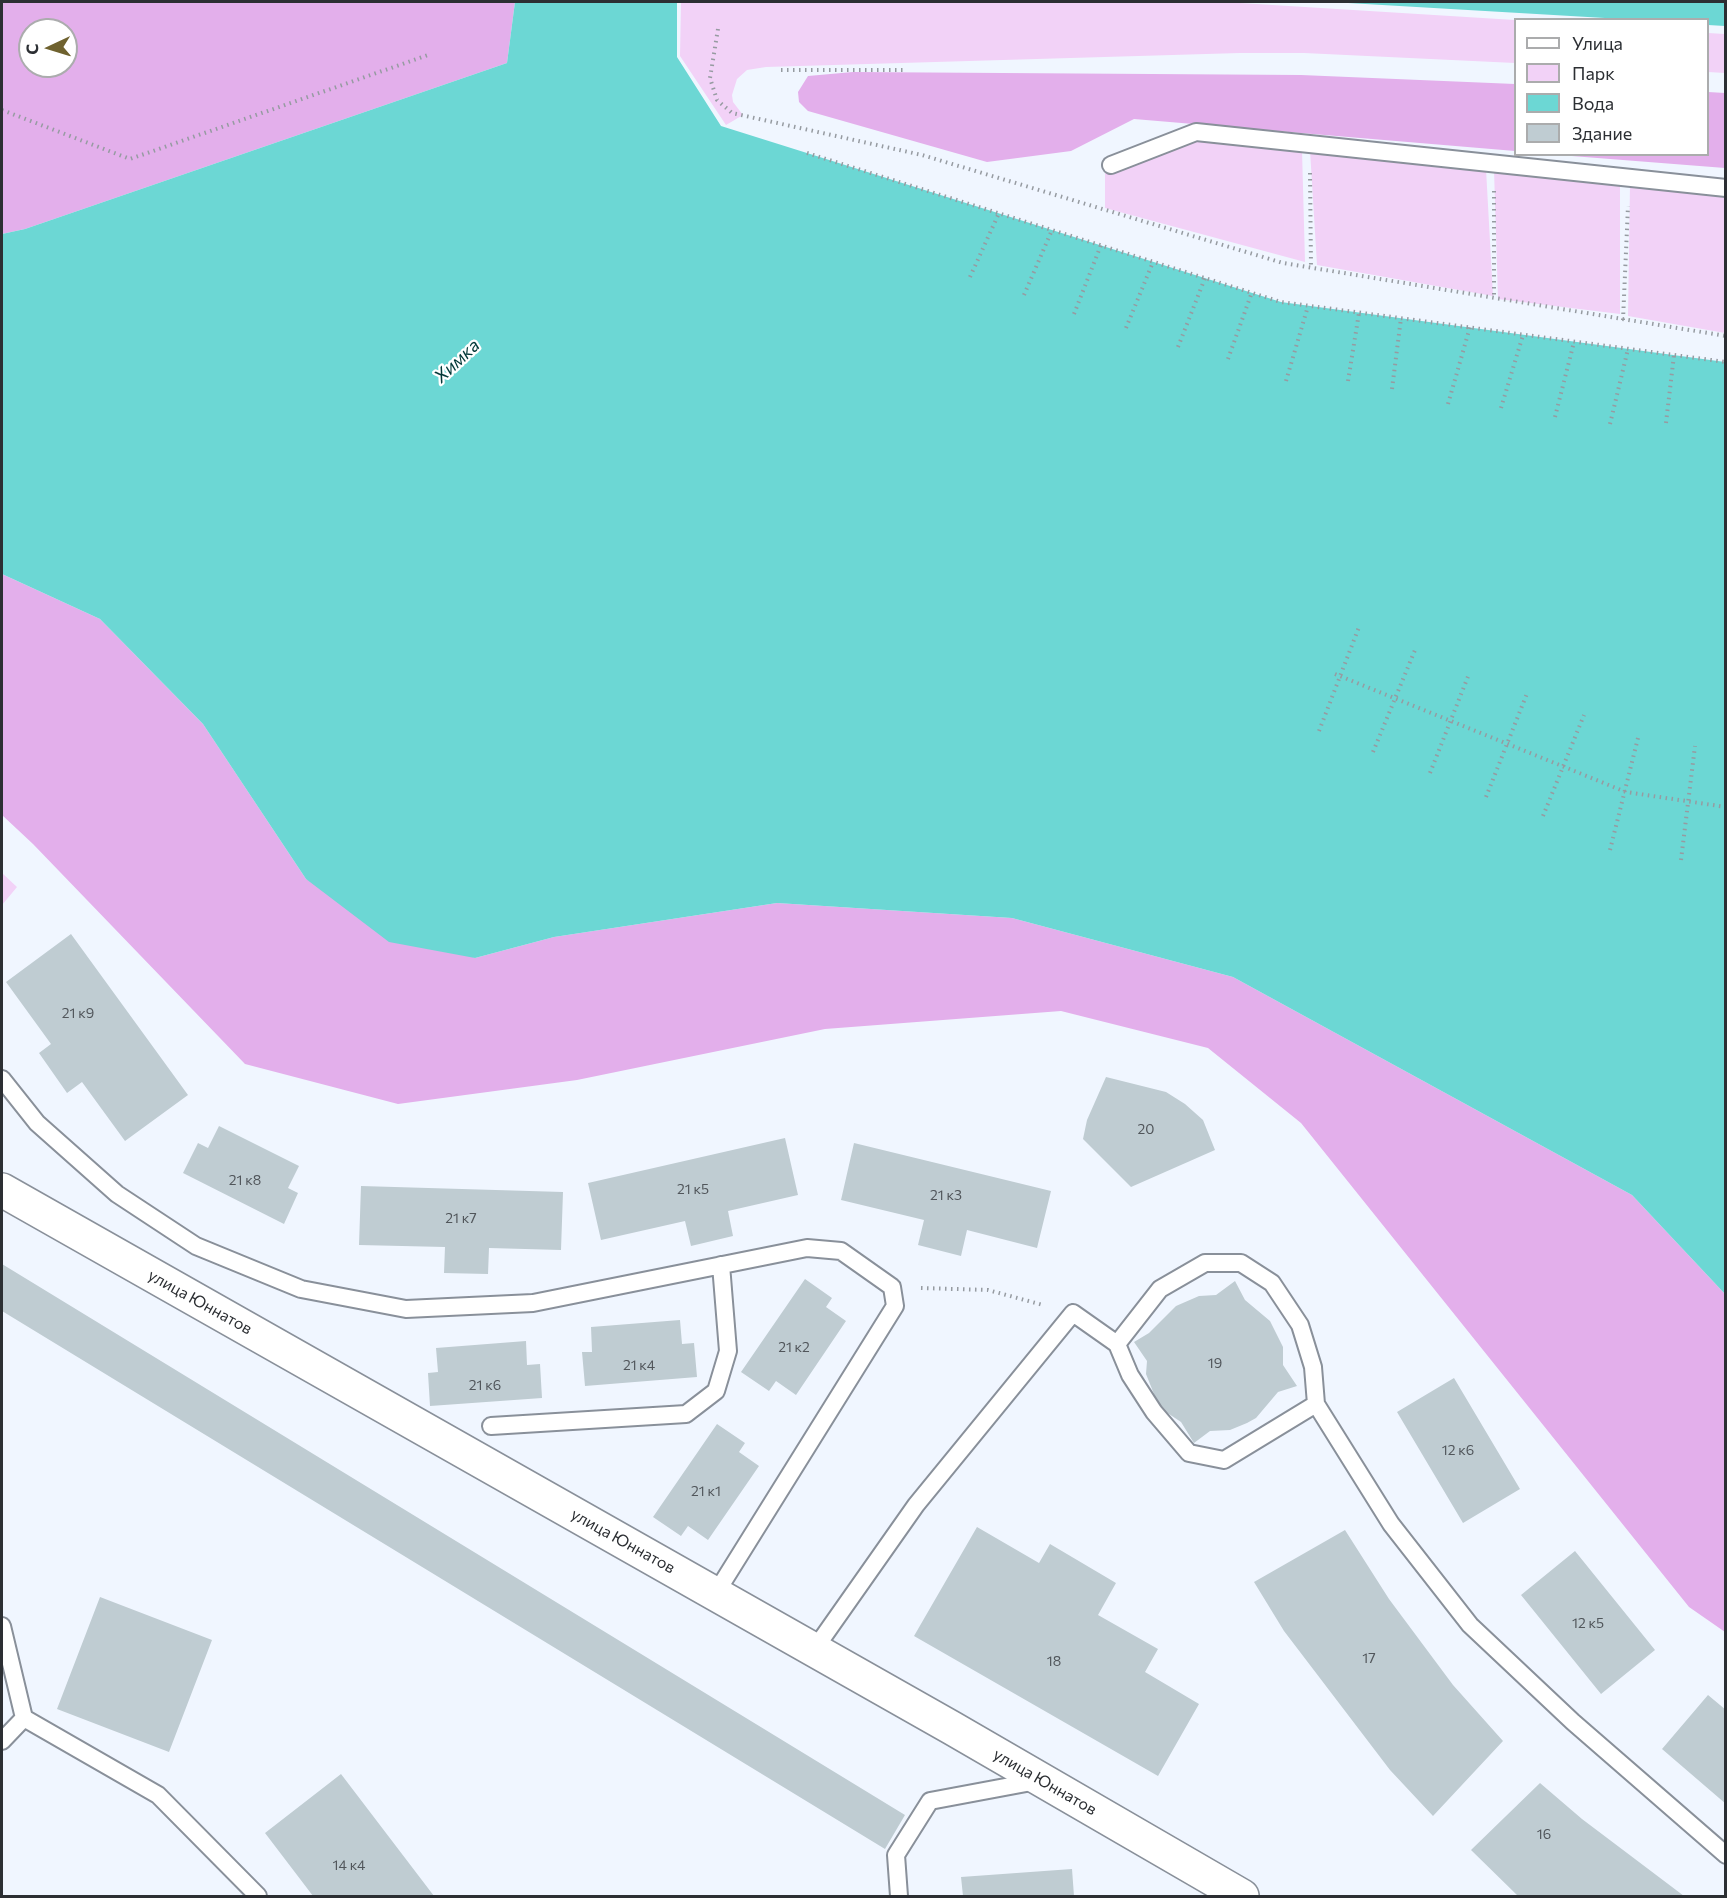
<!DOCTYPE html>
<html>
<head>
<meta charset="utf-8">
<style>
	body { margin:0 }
	#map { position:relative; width:1727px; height:1898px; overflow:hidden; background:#f0f6ff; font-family:Commissioner,sans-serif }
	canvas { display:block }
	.frame { position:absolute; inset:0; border:3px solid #2c2f33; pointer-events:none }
	.legend { position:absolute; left:1514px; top:18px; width:195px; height:138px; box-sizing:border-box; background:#fff; border:2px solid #abacad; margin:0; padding:8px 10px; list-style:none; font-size:18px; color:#2c2f33 }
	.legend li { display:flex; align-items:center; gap:12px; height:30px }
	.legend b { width:30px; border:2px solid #abacad }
	.north { position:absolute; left:18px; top:18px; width:60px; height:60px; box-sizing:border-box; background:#fff; border:2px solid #abacad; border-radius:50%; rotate:266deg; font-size:16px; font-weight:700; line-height:24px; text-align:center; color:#2c2f33 }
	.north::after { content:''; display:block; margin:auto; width:21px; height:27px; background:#6f622f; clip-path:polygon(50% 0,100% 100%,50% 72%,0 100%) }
</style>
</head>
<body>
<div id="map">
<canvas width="1727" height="1898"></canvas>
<div class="frame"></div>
<ul class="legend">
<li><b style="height:8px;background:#fff"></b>Улица</li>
<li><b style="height:16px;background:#f2d2f7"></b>Парк</li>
<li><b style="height:16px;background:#6cd7d4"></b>Вода</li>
<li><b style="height:16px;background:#bfccd2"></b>Здание</li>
</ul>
<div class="north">С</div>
</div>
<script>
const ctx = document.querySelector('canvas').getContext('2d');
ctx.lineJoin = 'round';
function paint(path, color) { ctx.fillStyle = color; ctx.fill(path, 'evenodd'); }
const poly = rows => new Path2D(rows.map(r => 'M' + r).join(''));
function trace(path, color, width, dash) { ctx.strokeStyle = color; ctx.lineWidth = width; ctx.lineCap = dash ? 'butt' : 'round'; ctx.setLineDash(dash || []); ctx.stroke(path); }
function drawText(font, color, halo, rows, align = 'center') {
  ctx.font = font + ' Commissioner,sans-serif'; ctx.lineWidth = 4.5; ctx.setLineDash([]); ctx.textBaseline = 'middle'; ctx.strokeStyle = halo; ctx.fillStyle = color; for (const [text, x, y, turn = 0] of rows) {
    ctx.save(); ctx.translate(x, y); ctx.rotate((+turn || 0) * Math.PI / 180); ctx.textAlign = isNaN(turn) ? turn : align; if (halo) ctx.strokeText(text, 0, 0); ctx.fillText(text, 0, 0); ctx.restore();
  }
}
paint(poly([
	[681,2,1224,2,1515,20,1515,63,1304,53,1240,53,766,67,747,70,737,79,732,95,733,102,743,115,726,125,680,56],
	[1708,33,1725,34,1725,73,1708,72],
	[1192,137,1302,150,1305,262,1105,208,1105,171],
	[1310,150,1486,169,1493,296,1317,265],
	[1494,170,1620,184,1620,314,1498,299],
	[1630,185,1725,195,1725,333,1628,316],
	[2,873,17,887,2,905]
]), '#f2d2f7');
paint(poly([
	[2,2,515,2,507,63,25,229,2,234],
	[30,30,66,30,66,66,30,66],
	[853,72,1301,75,1515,84,1515,151,1134,119,1071,151,987,162,808,111,799,102,798,92,808,76],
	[1708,92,1725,93,1725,168,1559,155,1708,154],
	[2,574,100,619,203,724,306,879,475,958,554,937,777,903,1012,918,1233,977,1632,1195,1725,1294,1725,1632,1689,1607,1301,1123,1208,1048,1061,1011,825,1029,577,1080,398,1104,245,1064,33,844,2,815]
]), '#e3afeb');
paint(poly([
	[515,2,677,2,677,57,721,126,1281,302,1725,362,1725,1294,1632,1195,1233,977,1012,918,777,903,554,937,475,958,389,942,306,879,203,724,100,619,2,574,2,234,25,229,507,63],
	[1331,2,1725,2,1725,26,1708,25,1708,20,1622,19]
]), '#6cd7d4');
paint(poly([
	[71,934,188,1095,125,1141,82,1082,67,1093,39,1053,51,1044,6,982],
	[1106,1077,1166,1092,1185,1104,1203,1120,1215,1150,1131,1187,1083,1139,1087,1120],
	[219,1126,299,1166,288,1188,298,1193,284,1224,183,1173,198,1143,208,1148],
	[785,1138,798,1195,728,1211,733,1236,691,1246,685,1221,601,1240,588,1183],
	[854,1143,1051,1191,1037,1248,967,1230,961,1256,918,1245,924,1220,841,1200],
	[361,1186,563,1192,561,1250,489,1248,488,1274,444,1273,445,1247,359,1245],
	[2,1264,905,1815,885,1849,2,1311],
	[805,1279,832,1298,826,1307,846,1321,796,1395,776,1381,769,1391,741,1372],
	[1235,1281,1245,1300,1270,1321,1283,1347,1283,1365,1297,1386,1278,1392,1256,1418,1247,1423,1230,1430,1210,1431,1194,1443,1181,1422,1163,1410,1156,1399,1146,1374,1147,1361,1134,1342,1149,1333,1176,1306,1199,1296,1216,1295],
	[680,1320,682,1344,694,1343,697,1377,585,1386,582,1352,592,1352,591,1327],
	[526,1341,527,1365,540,1364,542,1398,430,1406,428,1373,438,1372,436,1348],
	[1454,1378,1520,1489,1463,1523,1397,1412],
	[717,1424,745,1443,739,1452,759,1466,708,1540,688,1526,681,1536,653,1517],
	[977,1527,1039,1563,1050,1544,1116,1583,1098,1615,1158,1649,1145,1672,1199,1704,1158,1776,914,1636],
	[1345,1530,1389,1599,1453,1685,1503,1741,1433,1816,1390,1770,1284,1631,1254,1582],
	[1575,1551,1655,1650,1601,1694,1521,1595],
	[100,1597,212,1640,169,1752,57,1709],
	[1708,1695,1726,1710,1726,1804,1662,1749],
	[341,1774,434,1896,313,1896,265,1833],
	[1540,1783,1582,1819,1684,1896,1518,1896,1471,1850],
	[1072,1869,1074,1896,963,1896,961,1877]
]), '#bfccd2');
const lane = poly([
	[1111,165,1196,132,1726,188],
	[2,1079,37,1123,117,1194,196,1246,301,1289,406,1309,533,1303,807,1248,841,1251,892,1287,895,1306,716,1593],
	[1316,1404,1391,1524,1470,1625,1573,1722,1726,1855],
	[491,1426,686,1414,716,1391,728,1351,721,1265],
	[2,1626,24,1718],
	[814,1650,916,1505,1073,1313,1117,1344,1160,1289,1205,1263,1241,1263,1272,1283,1300,1325,1313,1367,1316,1404,1224,1460,1189,1453,1154,1412,1130,1375,1117,1344],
	[2,1741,24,1718,158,1795,258,1896],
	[899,1896,896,1855,930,1801,1037,1781]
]);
const street = poly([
	[2,1190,952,1728,1242,1896]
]);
trace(lane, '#89909a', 20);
trace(street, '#89909a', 36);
trace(poly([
	[718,29,710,78,717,100,732,113,922,155,1283,263,1726,336],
	[781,70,906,70],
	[2,110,130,159,431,54],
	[807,153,1281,302,1726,362],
	[1310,173,1311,268],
	[1494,191,1494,298],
	[970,277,999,213],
	[1024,295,1052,230],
	[1074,314,1101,245],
	[1623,320,1628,206],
	[1126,328,1153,262],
	[1178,347,1205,278],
	[1228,359,1252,292],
	[1286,381,1308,306],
	[1348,381,1359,313],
	[1392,389,1401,318],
	[1448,404,1470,327],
	[1501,408,1523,335],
	[1555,417,1574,342],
	[1666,423,1674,355],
	[1610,424,1628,349],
	[1335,674,1626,792,1726,807],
	[1319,731,1359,627],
	[1373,752,1415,650],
	[1430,773,1469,674],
	[1486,797,1528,691],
	[1543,816,1584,715],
	[1610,850,1639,734],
	[1681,860,1695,746],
	[921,1288,988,1290,1043,1305]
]), '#969ba1', 4, [1.5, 4.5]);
trace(lane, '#fff', 16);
trace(street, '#fff', 33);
drawText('14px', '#51565b', null, [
	["21 к9",78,1013],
	["20",1146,1129],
	["21 к8",245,1180],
	["21 к5",693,1189],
	["21 к3",946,1195],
	["21 к7",461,1218],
	["21 к2",794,1347],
	["19",1215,1363],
	["21 к4",639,1365],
	["21 к6",485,1385],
	["12 к6",1458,1450],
	["21 к1",706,1491],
	["12 к5",1588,1623],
	["17",1369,1658],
	["18",1054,1661],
	["16",1544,1834],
	["14 к4",349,1865]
]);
drawText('16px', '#2c2f33', '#fff', [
	["улица Юннатов",200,1302,29],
	["улица Юннатов",623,1541,29],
	["улица Юннатов",1045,1782,30]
]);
drawText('italic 18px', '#033938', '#fff', [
	["Химка",457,361,-43]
]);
</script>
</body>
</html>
